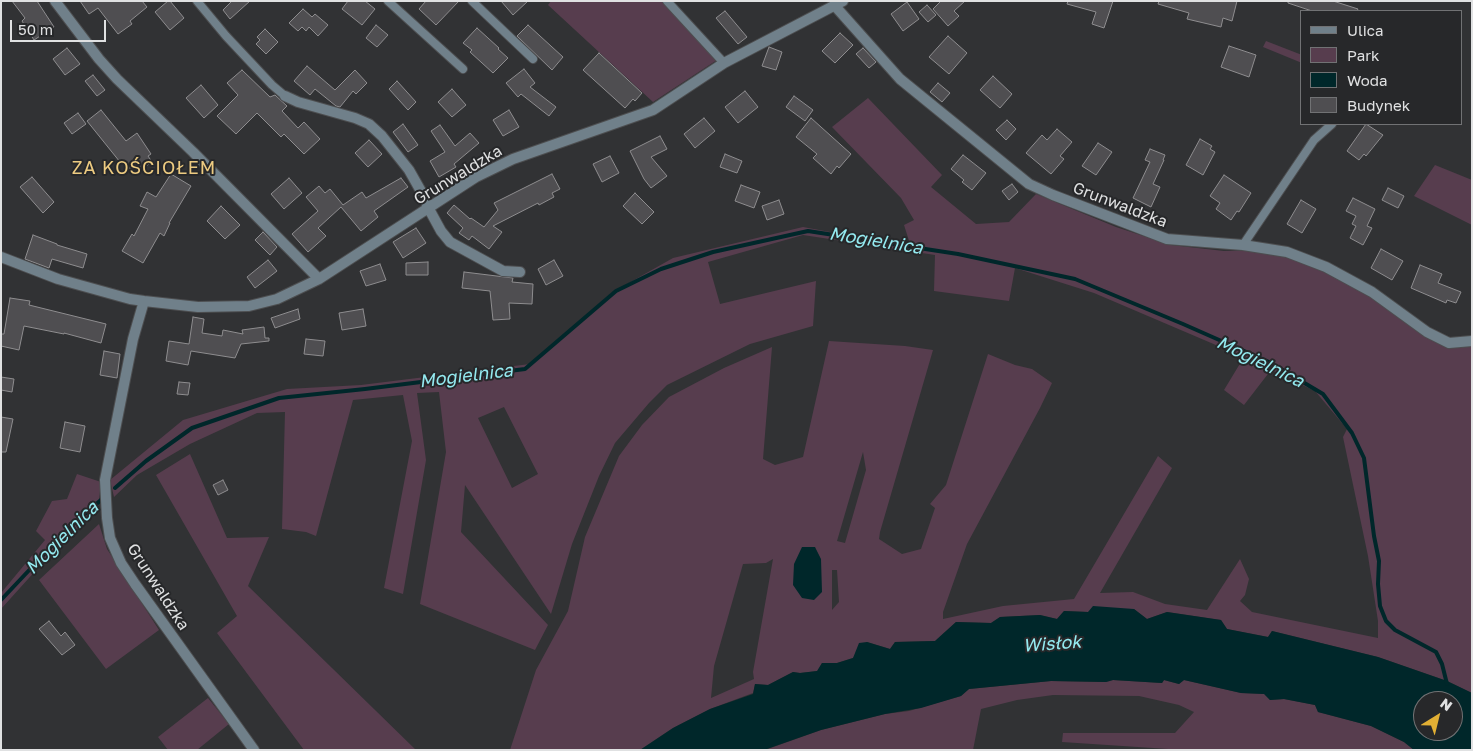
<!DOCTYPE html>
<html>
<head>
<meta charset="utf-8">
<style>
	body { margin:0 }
	#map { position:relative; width:1473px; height:751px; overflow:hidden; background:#313234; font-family:"Golos Text",sans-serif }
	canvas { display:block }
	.frame { position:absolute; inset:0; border:2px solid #e0e1e2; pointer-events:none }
	.legend { position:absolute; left:1300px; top:10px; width:162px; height:115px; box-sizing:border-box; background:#27282a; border:1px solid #717274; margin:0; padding:6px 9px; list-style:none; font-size:15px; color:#e0e1e2 }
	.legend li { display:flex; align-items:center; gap:10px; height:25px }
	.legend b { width:25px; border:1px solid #717274 }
	.north { position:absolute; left:1413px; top:691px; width:50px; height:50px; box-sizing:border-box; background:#27282a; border:1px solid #717274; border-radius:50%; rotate:36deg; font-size:14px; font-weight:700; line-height:20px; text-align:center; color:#e0e1e2 }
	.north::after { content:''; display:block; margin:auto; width:18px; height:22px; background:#e1af34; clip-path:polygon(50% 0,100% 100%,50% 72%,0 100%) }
	.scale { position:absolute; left:10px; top:20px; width:96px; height:22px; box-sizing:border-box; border:2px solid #e0e1e2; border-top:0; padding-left:6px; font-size:15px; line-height:18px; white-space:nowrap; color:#e0e1e2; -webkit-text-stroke:4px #27282a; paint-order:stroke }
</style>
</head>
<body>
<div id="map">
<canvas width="1473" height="751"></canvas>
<div class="frame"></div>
<ul class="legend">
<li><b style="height:6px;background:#70808a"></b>Ulica</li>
<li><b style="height:14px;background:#573d4e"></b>Park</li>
<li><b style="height:14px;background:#00272a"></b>Woda</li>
<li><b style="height:14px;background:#4f4e51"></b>Budynek</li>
</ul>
<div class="north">N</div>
<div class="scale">50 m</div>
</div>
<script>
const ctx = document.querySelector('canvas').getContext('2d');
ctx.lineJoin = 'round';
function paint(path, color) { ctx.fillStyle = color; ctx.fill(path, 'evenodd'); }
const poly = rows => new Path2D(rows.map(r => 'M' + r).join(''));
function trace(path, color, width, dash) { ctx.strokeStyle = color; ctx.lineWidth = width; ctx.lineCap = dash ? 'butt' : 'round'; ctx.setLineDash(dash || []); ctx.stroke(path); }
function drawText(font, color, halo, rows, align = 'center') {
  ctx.font = font + ' "Golos Text",sans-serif'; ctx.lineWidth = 4; ctx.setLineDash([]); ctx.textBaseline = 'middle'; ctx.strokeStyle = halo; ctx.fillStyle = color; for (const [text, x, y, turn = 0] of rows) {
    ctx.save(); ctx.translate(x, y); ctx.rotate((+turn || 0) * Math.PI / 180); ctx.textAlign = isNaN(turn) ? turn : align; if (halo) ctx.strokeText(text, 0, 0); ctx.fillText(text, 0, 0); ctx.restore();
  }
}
paint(poly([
	[551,1,662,1,717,60,653,102,548,5],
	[1266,41,1302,55,1302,63,1263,47],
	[868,98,942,175,931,187,976,224,1009,222,1036,194,1116,227,1171,245,1224,251,1255,250,1289,258,1320,270,1371,297,1426,335,1472,346,1472,693,1447,681,1378,657,1272,631,1268,637,1227,629,1221,620,1167,612,1147,619,1134,609,1088,612,1064,611,1057,619,1040,615,1000,617,991,623,956,622,935,641,895,642,890,649,867,642,853,658,837,663,822,663,818,671,800,673,793,672,768,685,755,684,753,693,710,709,673,728,640,750,510,750,536,670,568,611,585,537,619,456,642,425,669,397,724,368,772,347,763,459,775,465,803,457,829,341,905,346,933,350,880,532,879,539,902,554,921,549,935,508,930,504,946,485,988,354,1015,365,1032,369,1052,383,1040,408,967,544,943,612,943,619,1003,606,1074,599,1158,456,1172,468,1100,593,1133,592,1165,604,1207,610,1240,559,1249,579,1245,595,1240,601,1252,612,1378,638,1378,621,1368,556,1343,437,1347,429,1315,391,1271,370,1244,405,1224,390,1244,357,1094,293,1015,268,1009,301,934,291,935,255,803,235,708,262,720,304,816,281,813,326,750,344,667,385,649,403,615,443,599,476,572,544,551,614,465,485,461,532,548,625,535,650,420,604,446,452,439,392,417,393,426,460,403,594,384,588,412,441,403,395,353,400,316,536,306,532,282,529,285,412,257,413,190,444,137,475,114,497,110,480,183,420,287,389,361,385,530,364,611,293,673,258,803,227,911,247,904,225,914,220,901,198,832,127],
	[504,407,538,474,512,488,478,418],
	[863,452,866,470,845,543,837,541],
	[773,559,753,672,754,679,711,698,714,666,743,564,766,563],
	[832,570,837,570,839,602,832,610],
	[1435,165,1472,180,1472,225,1414,196],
	[190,454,227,538,269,537,248,586,416,750,304,750,217,633,237,616,156,475],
	[77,474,101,482,98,509,47,558,1,609,1,593,45,540,36,531,52,501,67,499],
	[99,524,107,549,159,630,106,669,39,580],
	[1113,680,1162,683,1164,680,1179,684,1184,680,1241,693,1265,694,1270,700,1284,699,1315,705,1318,712,1371,726,1404,742,1414,750,1183,750,1062,742,1063,733,1175,733,1194,712,1179,705,1139,696,1053,695,1017,700,981,709,973,750,765,750,821,730,885,714,909,711,961,696,969,689,1051,681,1106,682],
	[208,698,229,724,197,750,168,750,158,737]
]), '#573d4e');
paint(poly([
	[802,547,815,547,821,559,822,592,814,600,802,598,793,585,794,564],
	[1093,606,1134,609,1147,619,1167,612,1221,620,1227,629,1268,637,1272,631,1378,657,1447,681,1472,693,1472,750,1414,750,1404,742,1371,726,1318,712,1315,705,1284,699,1270,700,1264,694,1241,693,1184,680,1179,684,1164,680,1162,683,1113,680,1106,682,1051,681,969,689,961,696,921,708,885,714,821,730,764,750,640,750,673,728,710,709,753,694,755,684,768,685,793,672,800,673,817,671,822,663,837,663,853,658,859,643,867,642,890,649,895,642,935,641,956,622,991,623,1000,617,1040,615,1057,619,1064,611,1088,612],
	[1423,701,1453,701,1453,731,1423,731]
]), '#00272a');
trace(poly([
	[115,488,146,461,192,428,279,398,365,389,525,369,616,291,661,269,713,252,808,231,958,254,1075,279,1183,324,1269,362,1323,394,1352,433,1364,458,1374,536,1379,561,1378,584,1380,606,1386,621,1395,630,1436,652,1442,664,1447,684],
	[1,600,68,529,102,499]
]), '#00272a', 4);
const building = poly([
	[12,1,37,1,54,27,34,40,22,21,25,18,12,1],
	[80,1,142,1,147,7,130,21,132,24,118,34,98,8,89,14,80,1],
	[168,1,170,1,184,18,170,30,155,12,168,1],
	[232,1,250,1,230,19,223,10,232,1],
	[348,1,365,1,375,9,362,25,342,9,348,1],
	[426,1,459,1,436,25,419,9,426,1],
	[501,1,528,1,513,15,501,1],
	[941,1,965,1,954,11,959,16,948,26,933,9,941,1],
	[1068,1,1113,1,1104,28,1092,24,1096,12,1067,4,1068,1],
	[1159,1,1237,1,1232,21,1223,18,1221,27,1187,19,1189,13,1158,4,1159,1],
	[1288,1,1333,1,1358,9,1357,11,1312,11,1288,3,1288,1],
	[907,2,919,19,903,31,891,14,907,2],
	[927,5,936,15,928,22,919,12,927,5],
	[303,9,312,17,315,14,328,25,318,36,309,27,306,31,302,27,298,31,289,23,303,9],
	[725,11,747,37,738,44,716,18,725,11],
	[376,25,388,35,377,47,366,38,376,25],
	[528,25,563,57,552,70,517,36,528,25],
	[477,28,499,48,498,49,508,58,493,73,470,52,472,50,463,43,477,28],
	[265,29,278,42,266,54,256,44,260,40,257,37,265,29],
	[840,33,853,45,835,63,822,51,840,33],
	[948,36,967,53,949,74,929,57,948,36],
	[1229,46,1256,55,1249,77,1221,67,1229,46],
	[769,47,782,52,776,70,762,66,769,47],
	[67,48,80,64,65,75,53,59,67,48],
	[863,48,876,62,869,68,856,54,863,48],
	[599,53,642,93,635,101,633,99,625,108,583,70,599,53],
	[307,66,335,90,355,70,367,83,356,94,353,91,340,107,336,106,315,89,310,95,294,81,307,66],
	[524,69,535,83,530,87,556,107,549,116,521,94,518,97,506,83,524,69],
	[242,70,270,97,275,95,287,106,282,111,298,128,304,122,320,139,304,154,284,134,281,137,257,113,236,134,217,116,238,95,227,83,242,70],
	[93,75,105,90,97,96,85,81,93,75],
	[993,76,1012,94,1000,108,980,90,993,76],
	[397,81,416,102,408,110,389,89,397,81],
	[938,83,950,93,942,102,930,92,938,83],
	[201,85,218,105,204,118,186,98,201,85],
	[452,89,466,105,452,117,438,102,452,89],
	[745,91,758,107,738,123,725,107,745,91],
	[794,96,813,110,805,121,786,107,794,96],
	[101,110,126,141,137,133,151,154,148,156,152,162,143,168,139,168,137,166,131,170,123,160,120,162,87,121,101,110],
	[509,110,519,127,503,136,493,120,509,110],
	[78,113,86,124,72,134,64,123,78,113],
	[704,118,715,131,695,148,684,134,704,118],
	[811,118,851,154,839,168,837,166,831,174,813,158,817,154,796,137,811,118],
	[1007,120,1016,129,1006,140,996,130,1007,120],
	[403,124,418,145,408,152,393,132,403,124],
	[1366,124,1383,135,1366,156,1364,154,1359,160,1347,151,1366,124],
	[440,125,455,146,470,133,479,143,454,164,456,167,439,177,430,161,445,152,431,131,440,125],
	[1057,129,1072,142,1060,156,1064,159,1051,174,1026,153,1042,135,1047,140,1057,129],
	[660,136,667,149,651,157,667,176,651,188,644,179,630,151,660,136],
	[1200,139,1212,146,1210,149,1215,152,1203,175,1186,165,1200,139],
	[369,140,382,154,368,167,355,153,369,140],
	[1098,143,1112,152,1096,175,1082,166,1098,143],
	[1150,149,1165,155,1163,160,1164,160,1153,184,1160,187,1151,207,1133,198,1150,162,1145,160,1150,149],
	[725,154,742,161,737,173,720,167,725,154],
	[963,155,986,173,972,190,962,182,964,180,951,169,963,155],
	[610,156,619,173,602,182,593,164,610,156],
	[171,174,191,186,169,223,170,223,164,236,160,233,143,263,122,251,132,234,134,236,148,209,140,206,147,192,156,197,171,174],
	[552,174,560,189,552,193,554,197,539,205,538,203,493,226,502,232,489,249,472,236,469,240,459,233,463,228,447,213,454,205,470,219,471,218,484,227,498,210,494,203,552,174],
	[1224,175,1251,193,1239,212,1237,211,1231,220,1216,209,1220,203,1210,196,1224,175],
	[32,177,54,202,43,213,20,187,32,177],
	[289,178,302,193,284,209,271,194,289,178],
	[401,178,408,187,374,211,378,217,361,231,341,207,318,228,326,236,308,252,292,234,318,211,306,197,319,186,325,193,330,189,343,205,362,192,366,198,401,178],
	[1012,184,1018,192,1009,200,1002,191,1012,184],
	[741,185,760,192,754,208,735,201,741,185],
	[1388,188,1404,196,1398,208,1382,200,1388,188],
	[635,193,654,212,642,224,623,206,635,193],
	[1353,198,1375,209,1367,226,1372,228,1363,245,1350,238,1356,226,1352,224,1356,216,1346,211,1353,198],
	[779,200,784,214,767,220,762,206,779,200],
	[1301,200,1316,209,1302,233,1287,224,1301,200],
	[221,206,240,225,225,239,207,221,221,206],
	[416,228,426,243,403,258,393,242,416,228],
	[263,232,277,247,270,255,255,240,263,232],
	[33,235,57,244,57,245,87,254,83,268,52,259,49,268,25,259,33,235],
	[1381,249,1403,261,1392,280,1371,268,1381,249],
	[268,260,277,271,255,288,247,277,268,260],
	[554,260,563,276,546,285,538,269,554,260],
	[428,262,428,275,406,275,406,263,428,262],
	[380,264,386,280,366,286,360,271,380,264],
	[1420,265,1442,274,1438,283,1461,292,1456,303,1447,300,1446,303,1411,288,1420,265],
	[464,272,513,278,512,282,533,284,532,304,509,303,510,319,493,320,490,291,462,288,464,272],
	[10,298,30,301,29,305,106,324,101,343,64,333,64,334,24,326,19,350,1,346,1,334,4,334,10,298],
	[298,309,300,319,275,328,271,318,298,309],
	[363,309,366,326,342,330,339,313,363,309],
	[193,317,204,319,202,333,222,336,223,330,243,334,242,330,264,327,265,338,269,338,269,341,241,344,235,358,191,351,188,365,166,361,169,341,189,344,193,317],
	[306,339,325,341,323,356,304,354,306,339],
	[104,351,120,354,117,378,100,375,104,351],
	[1,377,14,379,12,392,1,390,1,377],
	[179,382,190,383,188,395,177,394,179,382],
	[1,417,13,419,6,452,1,452,1,417],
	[65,422,85,426,80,452,60,448,65,422],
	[223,480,228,490,218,495,213,485,223,480],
	[49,621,61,636,65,632,75,645,62,655,39,629,49,621]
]);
paint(building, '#4f4e51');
trace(building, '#8e8d8f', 1);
const service = poly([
	[197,1,226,36,272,85,285,96],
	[388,1,463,69],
	[472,1,533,59],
	[667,1,724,63],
	[1243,245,1314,140,1332,124]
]);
const minor = poly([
	[55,1,99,59,117,79,193,152,319,279],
	[835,6,900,79,1029,184,1053,195,1167,239,1243,245,1287,252,1326,267,1372,292,1427,332,1449,343,1472,341],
	[285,96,298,102,355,118,369,124,382,136,409,170,422,193,429,209,441,231,450,242,503,271,520,272],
	[1,257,58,279,130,299,144,301,198,307,249,306,277,299,319,279,476,177,513,159,653,110,724,63,843,1],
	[144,301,133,339,105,480,107,518,110,538,121,563,135,584,254,750]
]);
trace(service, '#4d4e50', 10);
trace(minor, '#4d4e50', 12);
trace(service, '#70808a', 8);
trace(minor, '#70808a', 10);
drawText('16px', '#e0e1e2', '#27282a', [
	["Grunwaldzka",458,175,-31],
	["Grunwaldzka",1120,205,21],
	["Grunwaldzka",158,587,57]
]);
ctx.letterSpacing = '1px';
drawText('18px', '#edcb81', '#27282a', [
	["ZA KOŚCIOŁEM",144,168]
]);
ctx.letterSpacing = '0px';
drawText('italic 18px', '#94eaf0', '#27282a', [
	["Mogielnica",876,241,9],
	["Mogielnica",1260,362,26],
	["Mogielnica",466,376,-7],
	["Mogielnica",62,538,-45],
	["Wisłok",1052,644,-4]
]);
</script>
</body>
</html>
